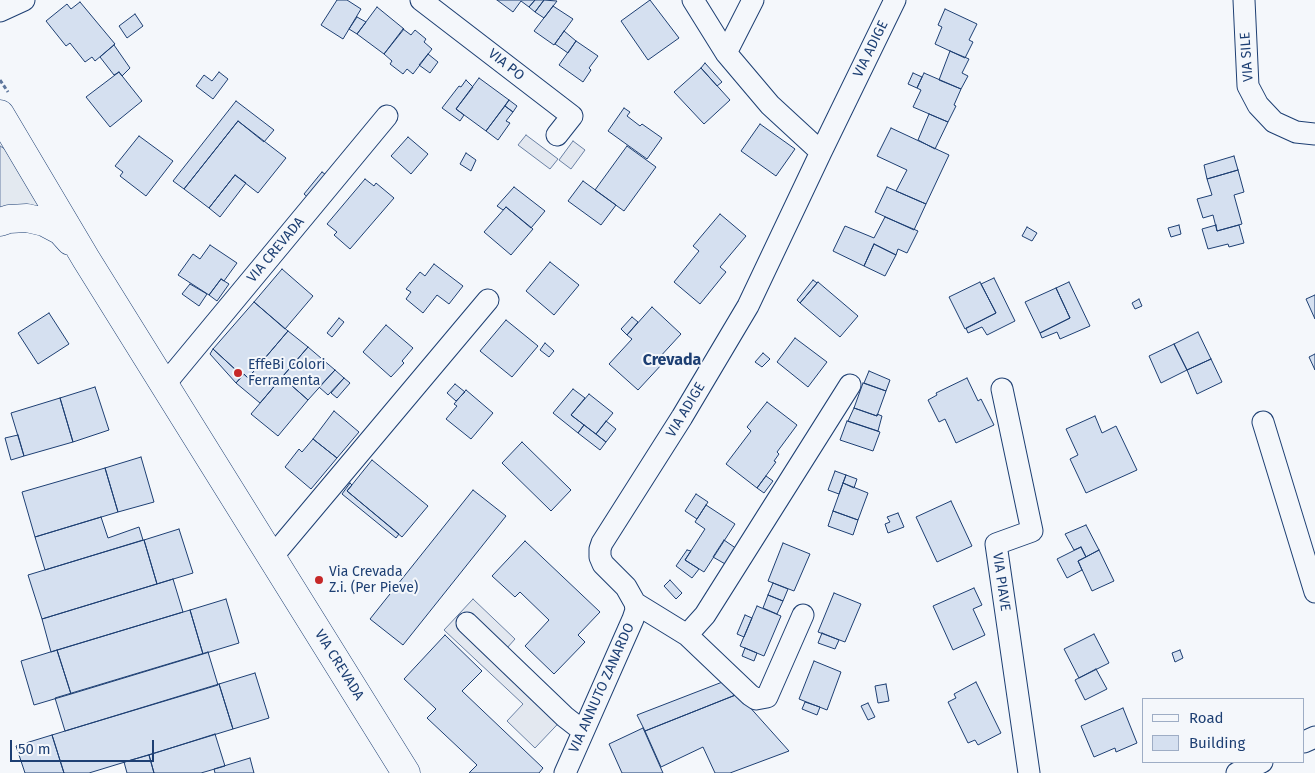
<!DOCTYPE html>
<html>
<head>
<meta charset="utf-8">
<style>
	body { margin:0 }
	#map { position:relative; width:1315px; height:773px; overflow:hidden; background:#f4f7fb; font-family:"Fira Sans",sans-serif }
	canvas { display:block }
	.legend { position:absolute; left:1142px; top:698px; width:162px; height:65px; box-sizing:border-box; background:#f4f7fb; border:1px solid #9eadc5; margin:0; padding:6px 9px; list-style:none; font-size:15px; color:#1d3f73 }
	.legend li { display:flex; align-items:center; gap:10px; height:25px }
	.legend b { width:25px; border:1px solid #9eadc5 }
	.scale { position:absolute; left:10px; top:740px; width:144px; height:22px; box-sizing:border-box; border:2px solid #1d3f73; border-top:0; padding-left:6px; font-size:15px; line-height:18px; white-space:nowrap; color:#1d3f73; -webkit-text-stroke:4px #f4f7fb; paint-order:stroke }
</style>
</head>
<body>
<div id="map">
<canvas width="1315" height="773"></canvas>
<ul class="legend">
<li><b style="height:6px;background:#f4f7fb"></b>Road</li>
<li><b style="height:14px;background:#d5e0f0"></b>Building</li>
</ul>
<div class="scale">50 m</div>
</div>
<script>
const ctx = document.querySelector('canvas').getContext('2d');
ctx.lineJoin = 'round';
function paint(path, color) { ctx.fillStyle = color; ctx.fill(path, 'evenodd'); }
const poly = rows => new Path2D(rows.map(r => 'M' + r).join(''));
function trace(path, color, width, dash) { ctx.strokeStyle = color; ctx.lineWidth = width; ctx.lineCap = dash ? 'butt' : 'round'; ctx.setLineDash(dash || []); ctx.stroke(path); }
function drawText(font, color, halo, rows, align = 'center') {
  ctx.font = font + ' "Fira Sans",sans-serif'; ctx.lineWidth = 4; ctx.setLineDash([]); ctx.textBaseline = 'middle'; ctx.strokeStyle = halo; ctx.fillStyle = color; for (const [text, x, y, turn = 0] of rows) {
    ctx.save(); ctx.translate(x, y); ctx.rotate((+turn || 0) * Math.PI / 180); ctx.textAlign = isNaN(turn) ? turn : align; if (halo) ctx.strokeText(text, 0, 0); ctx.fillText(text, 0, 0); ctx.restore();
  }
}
const green = poly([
	[0,146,5,149,42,207,0,209,0,146]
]);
paint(green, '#e3e9f0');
trace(green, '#687fa3', 1);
const parking = poly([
	[526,135,558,159,550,169,518,145,526,135],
	[573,141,585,150,571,169,559,160,573,141],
	[473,599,515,639,507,648,572,709,535,748,507,721,523,704,444,630,473,599]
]);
paint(parking, '#e3e8f0');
trace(parking, '#687fa3', 1);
const building = poly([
	[337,0,347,0,361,9,343,39,321,25,337,0],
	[497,0,535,0,529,7,521,1,513,12,497,0],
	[535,0,544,0,535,12,529,7,535,0],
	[544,0,557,1,544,18,535,12,544,0],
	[650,0,679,38,648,60,621,21,650,0],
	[80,2,115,44,95,61,92,57,85,62,70,43,66,46,46,21,67,4,71,9,80,2],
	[553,6,573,19,554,45,534,31,553,6],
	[377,7,404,29,384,54,357,34,377,7],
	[945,9,977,24,969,40,973,42,965,58,935,44,942,27,938,25,945,9],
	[135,14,143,26,127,38,119,26,135,14],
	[357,17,366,22,357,34,349,29,357,17],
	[403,29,411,35,415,30,426,39,424,42,432,49,413,74,407,69,403,74,390,64,392,61,384,54,403,29],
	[564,31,576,41,568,53,555,44,564,31],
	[576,41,598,56,589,68,591,70,583,82,559,65,576,41],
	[114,45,130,68,122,76,119,72,114,75,100,57,114,45],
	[950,51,969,59,962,73,968,76,961,89,939,80,950,51],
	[428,54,438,62,430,73,419,65,428,54],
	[705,63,722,82,717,86,701,68,705,63],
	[701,68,730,100,704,124,674,92,701,68],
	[119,72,142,101,110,127,86,97,119,72],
	[219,72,228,79,213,99,196,86,204,75,212,81,219,72],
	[913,73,922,77,917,88,908,84,913,73],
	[924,73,961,89,954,105,956,106,948,122,913,107,921,90,917,88,924,73],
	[479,78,509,100,486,131,456,109,479,78],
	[466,80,473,87,456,109,464,115,460,121,442,108,459,86,461,87,466,80],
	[509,100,517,106,513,112,505,106,509,100],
	[236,101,274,130,264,142,238,121,184,189,173,181,236,101],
	[505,106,513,112,506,121,510,123,498,140,486,131,505,106],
	[624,108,630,112,627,116,640,126,642,124,662,138,647,159,608,131,624,108],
	[929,114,948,122,935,149,918,140,929,114],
	[238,121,286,158,258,193,235,175,209,208,184,189,238,121],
	[760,124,795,149,776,176,741,151,760,124],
	[891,128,949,155,926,204,896,191,907,170,877,156,891,128],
	[139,136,173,161,146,196,120,176,123,172,115,166,139,136],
	[408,137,428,154,411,174,391,156,408,137],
	[627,146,656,167,624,211,595,190,627,146],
	[466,153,476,160,471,171,460,164,466,153],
	[1234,156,1238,170,1207,179,1204,165,1234,156],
	[1238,170,1244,192,1234,195,1242,224,1217,231,1213,215,1203,218,1197,199,1212,195,1207,179,1238,170],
	[322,172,329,177,311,200,304,194,322,172],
	[235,175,246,183,220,217,209,208,235,175],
	[365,179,374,186,376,183,394,198,350,249,334,235,337,232,327,224,365,179],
	[583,181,616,205,601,225,568,201,583,181],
	[514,187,545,211,531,228,506,207,503,210,497,206,514,187],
	[887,187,926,204,914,230,875,212,887,187],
	[506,207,533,229,511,255,484,232,506,207],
	[720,214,746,236,720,267,726,272,700,304,674,282,699,251,693,246,720,214],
	[885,217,918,231,907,253,898,249,896,255,874,244,864,266,833,251,845,226,874,238,885,217],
	[1179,225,1181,234,1171,237,1168,228,1179,225],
	[1216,225,1217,231,1239,225,1244,243,1229,247,1228,244,1208,249,1202,229,1216,225],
	[1027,227,1037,233,1032,241,1022,236,1027,227],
	[874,244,896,255,885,276,864,266,874,244],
	[210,245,237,263,224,281,221,279,209,295,178,275,193,254,200,259,210,245],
	[550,262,579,285,554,315,526,291,550,262],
	[434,264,463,286,449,304,437,295,423,313,406,299,411,292,406,289,420,272,425,276,434,264],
	[282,269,313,296,285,329,254,302,282,269],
	[994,278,1015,321,987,335,982,327,968,333,966,328,996,313,981,284,994,278],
	[221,279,229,284,217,301,209,295,221,279],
	[813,280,817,283,800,303,797,300,813,280],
	[818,282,858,316,840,337,800,303,818,282],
	[980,282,996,313,965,329,949,297,980,282],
	[1069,282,1090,326,1060,339,1057,332,1042,338,1040,333,1070,318,1056,288,1069,282],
	[190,284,207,294,199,306,182,294,190,284],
	[1056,288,1070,318,1040,333,1025,302,1056,288],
	[1315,295,1315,319,1306,299,1315,295],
	[1139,299,1142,306,1135,309,1132,303,1139,299],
	[254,302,288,331,248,378,238,369,237,371,213,349,254,302],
	[652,307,681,334,658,359,663,363,638,390,609,364,632,339,627,335,652,307],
	[49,313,69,344,38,364,18,333,49,313],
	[632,317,638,322,627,335,621,329,632,317],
	[339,318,344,322,332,337,327,333,339,318],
	[506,320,538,346,512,377,480,351,506,320],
	[386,325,413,348,402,361,404,363,391,377,363,352,386,325],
	[288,331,308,347,260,403,236,383,244,374,248,378,288,331],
	[1198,332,1211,359,1187,370,1174,344,1198,332],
	[795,338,827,362,808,387,777,362,795,338],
	[545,343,554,351,549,357,540,350,545,343],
	[1174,344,1187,370,1161,383,1149,356,1174,344],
	[308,347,335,370,308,400,282,377,308,347],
	[213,349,237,371,238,369,244,374,236,383,210,354,213,349],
	[763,353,770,359,762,367,755,362,763,353],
	[1315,354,1315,370,1309,357,1315,354],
	[1211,359,1222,382,1197,394,1187,370,1211,359],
	[335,370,344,378,328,395,319,387,335,370],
	[869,371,890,380,886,391,864,383,869,371],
	[282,377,308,400,278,436,251,414,282,377],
	[344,378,350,383,337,398,331,393,344,378],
	[967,378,978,401,981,399,994,425,956,443,945,419,939,422,928,400,937,395,936,393,967,378],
	[863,383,886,391,877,416,854,408,863,383],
	[455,384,465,392,456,401,447,393,455,384],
	[95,387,109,430,73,442,60,398,95,387],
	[573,389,585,398,571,415,584,425,578,433,553,413,573,389],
	[466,390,493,413,471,439,446,419,457,406,454,404,466,390],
	[589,394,613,413,596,434,571,415,589,394],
	[60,398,73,442,24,456,11,413,60,398],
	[767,402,797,425,777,452,779,454,774,461,776,462,757,488,726,464,751,431,747,427,767,402],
	[854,408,877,416,877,414,882,416,878,431,848,421,854,408],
	[334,411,359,432,337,458,313,439,334,411],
	[1095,416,1102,433,1116,426,1137,470,1086,493,1070,459,1078,455,1066,429,1095,416],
	[606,421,616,429,606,442,596,434,606,421],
	[847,421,880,432,873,451,840,440,847,421],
	[584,425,606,442,600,450,578,433,584,425],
	[18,435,24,456,11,460,5,438,18,435],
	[313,439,337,458,311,489,285,467,299,449,302,452,313,439],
	[522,442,571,490,551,511,502,463,522,442],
	[141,457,154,502,118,512,105,468,141,457],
	[372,460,428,506,402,537,347,491,372,460],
	[105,468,118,512,35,537,22,492,105,468],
	[835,471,846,475,839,494,828,490,835,471],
	[846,475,857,479,854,488,843,483,846,475],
	[766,476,773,481,764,493,757,488,766,476],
	[350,483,352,485,347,491,399,534,396,538,342,494,350,483],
	[843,483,868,493,858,520,833,511,843,483],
	[473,490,506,516,403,645,370,619,473,490],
	[696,494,708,502,697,519,685,511,696,494],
	[951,501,972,546,937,562,916,517,951,501],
	[706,505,735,524,704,572,685,560,705,529,695,522,706,505],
	[833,511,858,520,853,535,828,526,833,511],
	[898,513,904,527,888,533,885,524,890,522,887,517,898,513],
	[101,517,108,538,139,527,143,540,45,570,35,537,101,517],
	[1086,525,1099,550,1086,557,1081,547,1074,550,1065,534,1086,525],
	[179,529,193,573,157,584,144,540,179,529],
	[144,540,157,584,42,619,28,575,144,540],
	[724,540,737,549,727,565,713,557,724,540],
	[525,541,600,612,578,635,585,642,554,674,525,646,549,620,520,592,515,597,492,576,525,541],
	[783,543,810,554,794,591,768,581,783,543],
	[1081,547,1086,557,1078,561,1082,570,1067,578,1057,559,1081,547],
	[687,550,691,551,685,560,699,569,692,578,676,566,687,550],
	[1099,550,1114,581,1092,591,1078,561,1099,550],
	[173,579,183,612,51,652,42,619,173,579],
	[670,580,682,593,676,599,664,586,670,580],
	[773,583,788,589,783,601,768,595,773,583],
	[974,588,982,605,973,609,985,635,953,650,933,606,974,588],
	[834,593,861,604,845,642,818,632,834,593],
	[768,595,783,601,777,614,763,608,768,595],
	[226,599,239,643,203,654,190,610,226,599],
	[757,606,781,616,764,656,740,646,757,606],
	[190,610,203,654,71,694,57,650,190,610],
	[745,615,752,618,744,637,737,634,745,615],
	[822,633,839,640,835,649,818,643,822,633],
	[1094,634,1109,663,1079,678,1064,649,1094,634],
	[445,635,482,671,462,691,543,768,539,773,469,773,477,765,427,718,436,709,404,679,445,635],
	[745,648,757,653,754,661,742,656,745,648],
	[57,650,71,694,34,705,21,661,57,650],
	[1180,650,1183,658,1175,662,1172,653,1180,650],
	[208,652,218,685,65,731,55,698,208,652],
	[814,661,841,672,827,710,799,699,814,661],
	[1096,669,1107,689,1085,700,1075,680,1096,669],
	[255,673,269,718,233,729,219,684,255,673],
	[725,681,738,694,645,731,637,715,725,681],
	[976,682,1001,733,978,745,975,740,968,743,948,702,956,698,954,694,976,682],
	[219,684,233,729,89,773,64,773,52,735,219,684],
	[886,684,889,701,878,703,875,686,886,684],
	[738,694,789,751,730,773,715,773,703,747,661,767,645,731,738,694],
	[805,702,820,707,817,715,802,709,805,702],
	[868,703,875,717,868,720,861,706,868,703],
	[1123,708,1137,743,1116,752,1115,748,1094,757,1081,726,1123,708],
	[643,728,663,773,622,773,609,744,643,728],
	[215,734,225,766,201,773,154,773,149,755,215,734],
	[52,735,64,773,25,773,16,746,52,735],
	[149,755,154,773,127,773,124,762,149,755],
	[250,758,254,773,215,773,214,769,250,758]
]);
paint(building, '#d5e0f0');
trace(building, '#1d3f73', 1);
const minor = poly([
	[421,0,572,116,557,135],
	[693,0,726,53,770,105,821,152],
	[1244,0,1248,86,1258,105,1274,122,1296,132,1315,134],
	[0,11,24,0],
	[726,53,753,0],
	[165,384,387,116],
	[850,385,705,615,687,635,635,603,626,587,603,564,600,557,600,549,602,543,682,417,748,306,821,152,895,0],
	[1002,389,1032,531,996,544,1029,773],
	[1263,422,1315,592],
	[272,557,488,300],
	[467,623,565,717,583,731],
	[687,635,750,695,756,699,767,697,803,615],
	[1304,742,1315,737],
	[565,773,633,619,636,610,635,603],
	[1237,773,1262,762]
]);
const major = poly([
	[0,114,86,259,406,773],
	[0,222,9,219,27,218,44,222,61,231,70,241]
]);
trace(minor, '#1d3f73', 23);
trace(major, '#1d3f73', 29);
trace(poly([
	[0,80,8,92]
]), '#5e769c', 3, [4, 2.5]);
trace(minor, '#f4f7fb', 21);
trace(major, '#f4f7fb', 28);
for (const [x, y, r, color] of [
	[238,373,5,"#c62828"],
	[319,580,5,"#c62828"]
]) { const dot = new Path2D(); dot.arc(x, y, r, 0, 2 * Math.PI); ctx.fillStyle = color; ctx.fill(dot); trace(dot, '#f4f7fb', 2); }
drawText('14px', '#1d3f73', '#f4f7fb', [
	["VIA ADIGE",871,49,-64],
	["VIA SILE",1247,57,-94],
	["VIA PO",506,65,38],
	["VIA CREVADA",276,250,-50],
	["VIA ADIGE",686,410,-59],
	["VIA PIAVE",1001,582,82],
	["VIA CREVADA",339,665,58],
	["VIA ANNUTO ZANARDO",602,688,-66]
]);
drawText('14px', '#1d3f73', '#f4f7fb', [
	["EffeBi Colori",248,365],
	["Ferramenta",248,381],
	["Via Crevada",329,572],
	["Z.i. (Per Pieve)",329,588]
], 'left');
drawText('bold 16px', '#1d3f73', '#f4f7fb', [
	["Crevada",672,361]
]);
</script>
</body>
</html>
